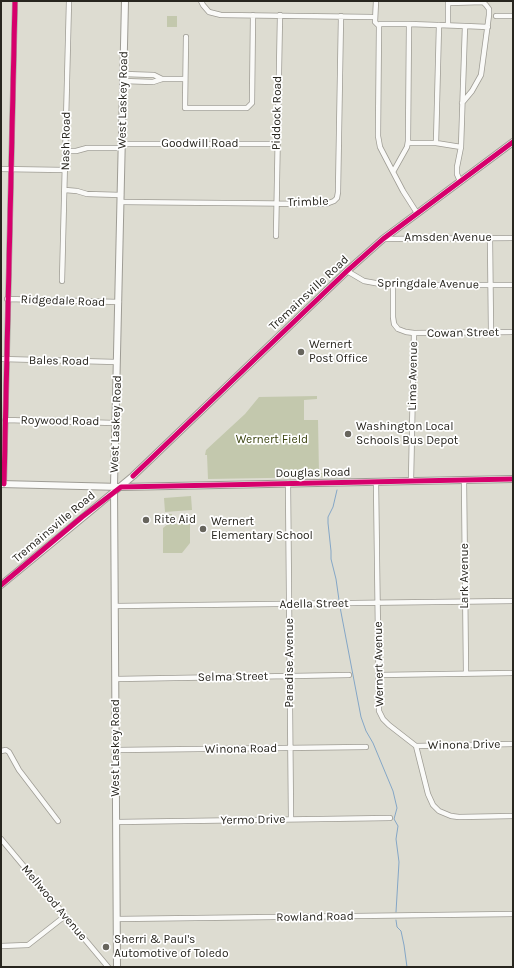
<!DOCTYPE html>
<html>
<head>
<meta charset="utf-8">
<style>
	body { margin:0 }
	#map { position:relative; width:514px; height:968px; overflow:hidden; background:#dddcd1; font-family:Karla,sans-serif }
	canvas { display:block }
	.frame { position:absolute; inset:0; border:2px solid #27251e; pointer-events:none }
</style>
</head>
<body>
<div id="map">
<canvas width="514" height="968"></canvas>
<div class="frame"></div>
</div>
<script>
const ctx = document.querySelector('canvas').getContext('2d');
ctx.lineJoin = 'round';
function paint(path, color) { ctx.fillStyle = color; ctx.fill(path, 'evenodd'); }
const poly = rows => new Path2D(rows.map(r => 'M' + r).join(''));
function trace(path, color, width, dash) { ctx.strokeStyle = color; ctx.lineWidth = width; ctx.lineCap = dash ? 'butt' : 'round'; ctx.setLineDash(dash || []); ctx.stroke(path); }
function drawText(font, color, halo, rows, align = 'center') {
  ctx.font = font + ' Karla,sans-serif'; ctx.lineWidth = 3.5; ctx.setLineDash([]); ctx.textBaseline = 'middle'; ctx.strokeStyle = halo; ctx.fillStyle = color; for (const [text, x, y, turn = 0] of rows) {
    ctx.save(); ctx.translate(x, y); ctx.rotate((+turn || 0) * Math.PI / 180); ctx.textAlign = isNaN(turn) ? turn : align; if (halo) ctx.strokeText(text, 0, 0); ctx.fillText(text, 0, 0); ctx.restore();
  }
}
paint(poly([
	[167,16,177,16,177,27,167,27],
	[317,396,317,399,304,400,304,420,318,420,319,473,327,473,326,477,208,479,207,455,205,455,206,450,245,414,259,397],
	[191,496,192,510,165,512,164,498],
	[161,514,172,514,172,521,161,521],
	[168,524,190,524,190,543,182,553,163,553,163,528]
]), '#c3c8ad');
trace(poly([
	[337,490,333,507,328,517,328,523,331,551,331,559,336,579,339,600],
	[340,607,361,717,366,731,373,743,393,791,397,808,394,819,398,826,396,839,399,862,396,912],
	[396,920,397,927,401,931,404,945,407,967]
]), '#84a6c6', 1);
const street = poly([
	[201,1,203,5,209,12,221,15,372,17],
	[376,1,375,22,379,26],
	[448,1,448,25],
	[449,3,483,2,486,5,489,9,489,15,481,75,472,91,462,103],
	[496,16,513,16],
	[465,26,488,27],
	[186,37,185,108,247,108,252,103,253,15],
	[124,74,154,75,162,79],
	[123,81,153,82,162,79,185,79],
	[408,143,436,143,461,147],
	[436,143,439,25],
	[122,144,277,144],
	[66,151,76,151,87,148,122,148],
	[1,169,65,170],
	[393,172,380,147,378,136,379,26,380,24,409,24],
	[65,190,77,191,87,194,121,195],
	[121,202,326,204,334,201,337,198,338,192,341,16],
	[417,213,403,191,393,172,407,147,408,141,409,24,465,26,461,147,457,167,457,174,460,181],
	[276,236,280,15],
	[490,238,491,332],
	[383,239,513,238],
	[347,271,364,281,386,285,513,285],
	[62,281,69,1],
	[393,286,393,317,394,324,398,329,406,332,414,333,411,481],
	[7,299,119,302],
	[414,333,513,332],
	[1,359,117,362],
	[5,420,115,423],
	[464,480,466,673],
	[376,482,379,711,383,719,389,725,416,746,428,794,433,805,439,811,451,816,459,817,513,816],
	[288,483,291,819],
	[4,484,15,1],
	[116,606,513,601],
	[378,675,513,673],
	[116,679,349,675],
	[416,746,513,744],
	[116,750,366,747],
	[1,751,6,750,9,752,19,770,58,821],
	[117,822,390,818],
	[1,839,108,967],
	[117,919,513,914],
	[1,946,28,945,65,916]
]);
const secondary = poly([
	[1,484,121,487,513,479],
	[1,585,133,476,347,271,383,239,513,142],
	[117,967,114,486,125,1]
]);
trace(street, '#9e9c94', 6);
trace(secondary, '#9e9c94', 8);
trace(street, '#fafaf8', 4.5);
trace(secondary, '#fafaf8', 6);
trace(poly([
	[133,476,347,271,383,239,513,142],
	[4,484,15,1],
	[1,585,82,517,121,487,513,479]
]), '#d6006c', 5);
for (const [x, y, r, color] of [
	[301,352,4,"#67655d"],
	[348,434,4,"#67655d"],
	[146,520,4,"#67655d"],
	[203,529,4,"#67655d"],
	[106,947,4,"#67655d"]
]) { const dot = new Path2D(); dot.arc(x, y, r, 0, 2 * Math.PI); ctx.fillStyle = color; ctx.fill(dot); trace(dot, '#fff', 1.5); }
drawText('12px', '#27251e', '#fff', [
	["West Laskey Road",123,100,-89],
	["Piddock Road",277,113,-89],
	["Nash Road",66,141,-89],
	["Goodwill Road",200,144],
	["Trimble",308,202,-2],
	["Amsden Avenue",448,238],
	["Springdale Avenue",428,284,1],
	["Tremainsville Road",309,293,-43],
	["Ridgedale Road",63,301,2],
	["Cowan Street",463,333,-1],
	["Bales Road",59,361,1],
	["Lima Avenue",413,376,-89],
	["Roywood Road",60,421,1],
	["West Laskey Road",116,424,-88],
	["Douglas Road",313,473,-1],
	["Tremainsville Road",54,527,-40],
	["Lark Avenue",465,576,-90],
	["Adella Street",314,604,-1],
	["Paradise Avenue",290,663,-90],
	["Wernert Avenue",379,664,-91],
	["Selma Street",233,677,-1],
	["Winona Drive",464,745,-1],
	["West Laskey Road",116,748,-90],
	["Winona Road",241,749,-1],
	["Yermo Drive",253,820,-1],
	["Mellwood Avenue",54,903,50],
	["Rowland Road",315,917,-1]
]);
drawText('12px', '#27251e', '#fff', [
	["Wernert",309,345],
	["Post Office",309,359],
	["Washington Local",356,427],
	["Schools Bus Depot",356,441],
	["Rite Aid",154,520],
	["Wernert",211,522],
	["Elementary School",211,536],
	["Sherri & Paul's",114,940],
	["Automotive of Toledo",114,954]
], 'left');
drawText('12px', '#38410c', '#fff', [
	["Wernert Field",272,440]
]);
</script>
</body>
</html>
